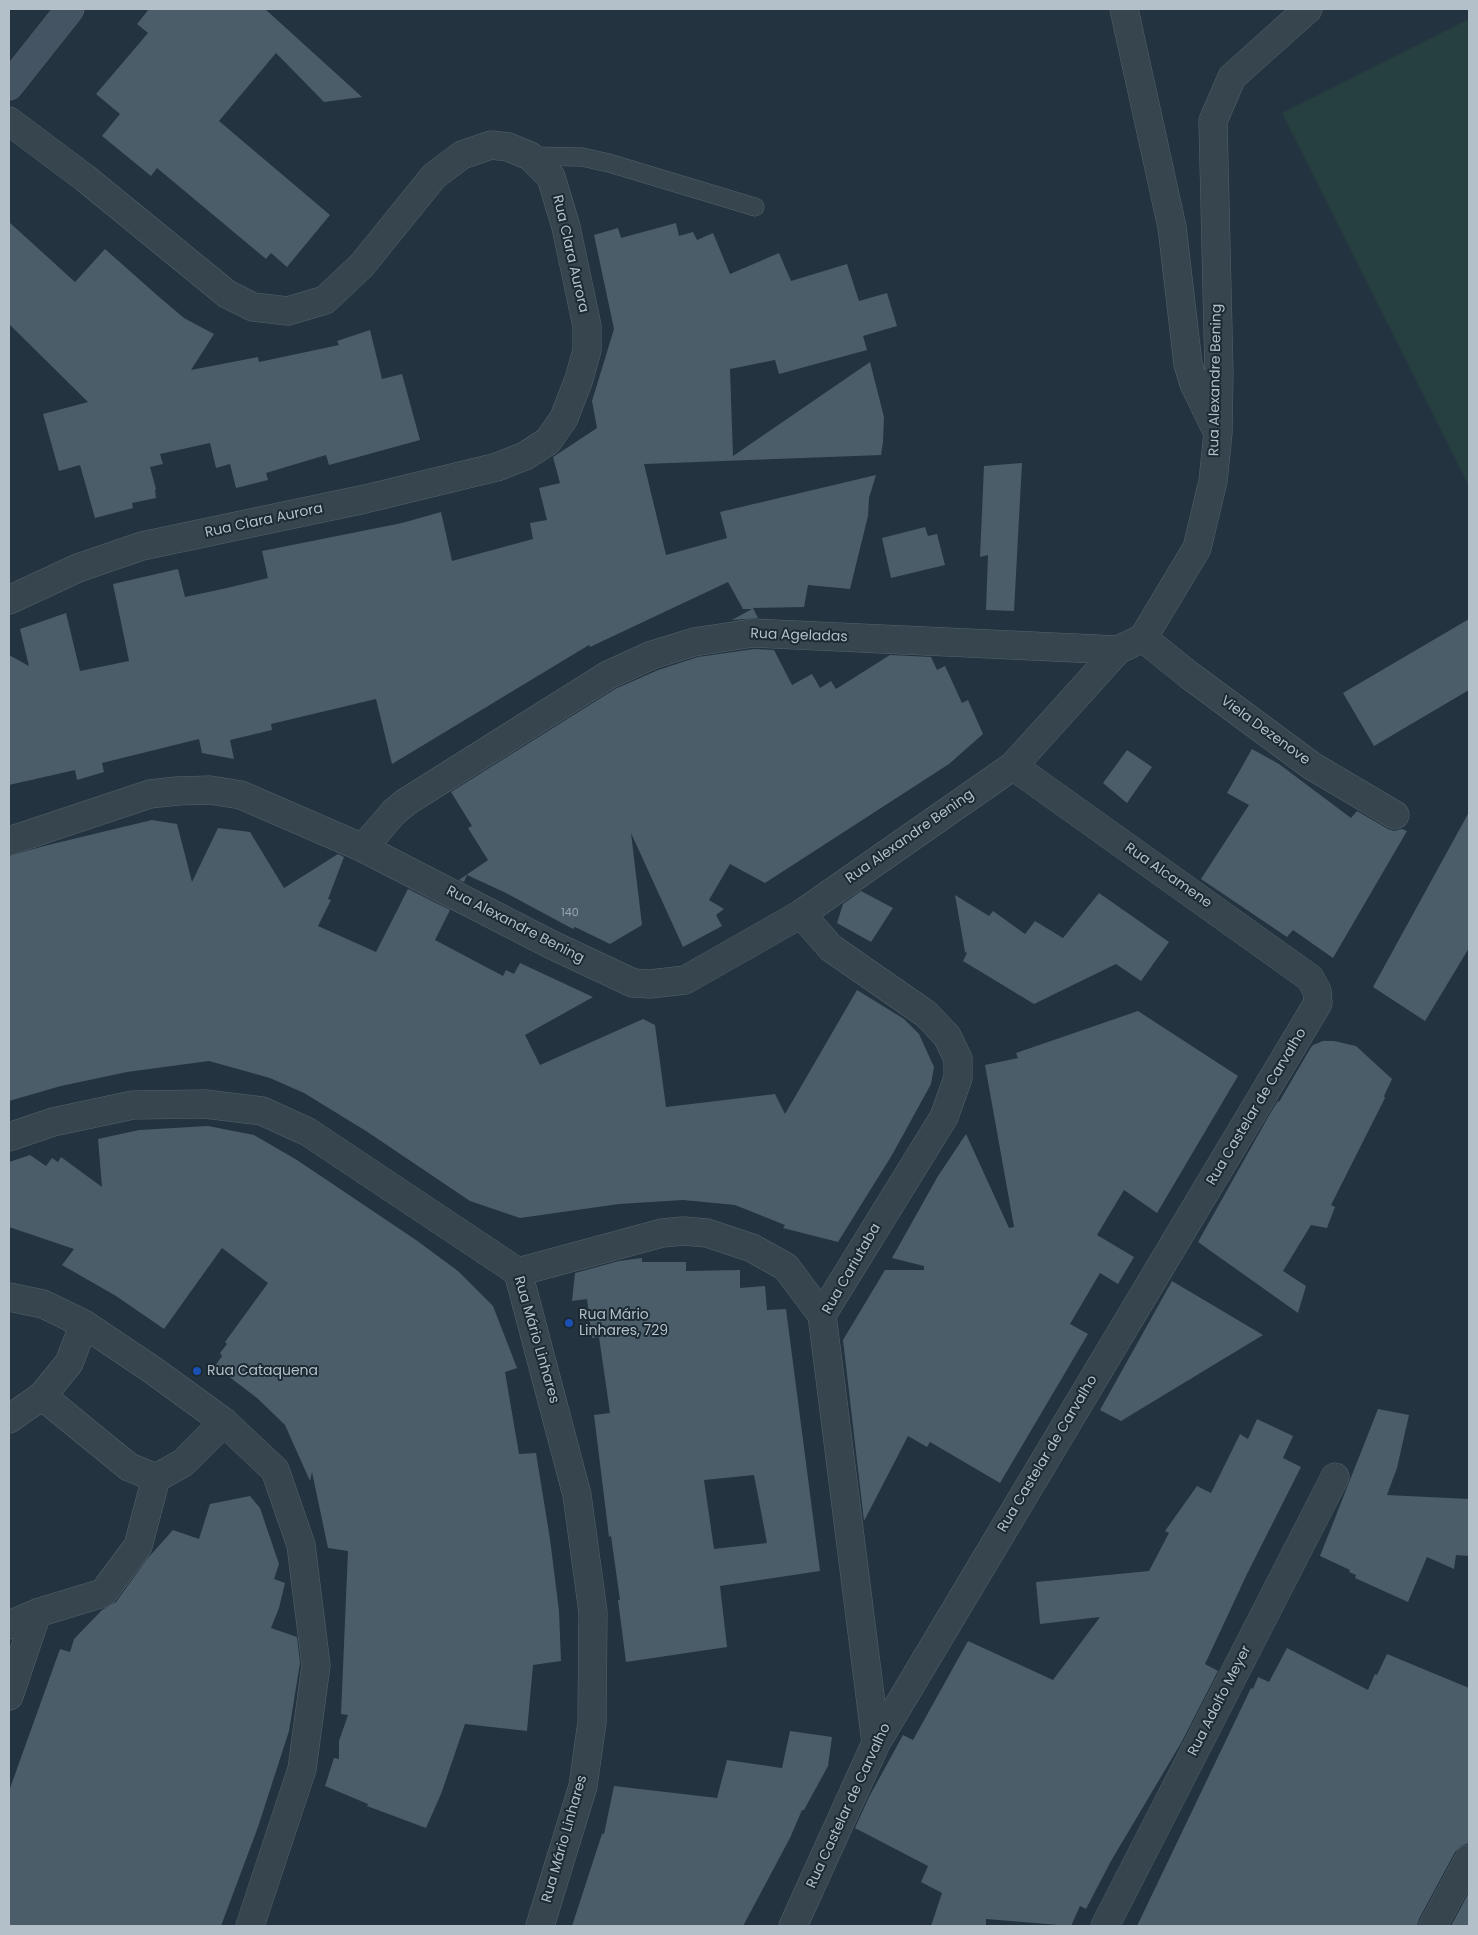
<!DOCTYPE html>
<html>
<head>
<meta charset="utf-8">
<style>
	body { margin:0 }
	#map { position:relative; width:1478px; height:1935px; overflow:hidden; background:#23333f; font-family:Poppins,sans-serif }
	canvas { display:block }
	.frame { position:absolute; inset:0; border:10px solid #b3bfc9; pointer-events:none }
</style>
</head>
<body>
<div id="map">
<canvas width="1478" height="1935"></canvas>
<div class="frame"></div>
</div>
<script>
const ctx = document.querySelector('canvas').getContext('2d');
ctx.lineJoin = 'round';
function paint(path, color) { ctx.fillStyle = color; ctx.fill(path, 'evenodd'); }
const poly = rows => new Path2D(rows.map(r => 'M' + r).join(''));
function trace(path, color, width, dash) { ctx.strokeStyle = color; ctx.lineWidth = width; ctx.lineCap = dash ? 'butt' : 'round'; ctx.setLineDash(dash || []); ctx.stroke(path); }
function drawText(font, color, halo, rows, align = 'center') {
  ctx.font = font + ' Poppins,sans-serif'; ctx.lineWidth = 4; ctx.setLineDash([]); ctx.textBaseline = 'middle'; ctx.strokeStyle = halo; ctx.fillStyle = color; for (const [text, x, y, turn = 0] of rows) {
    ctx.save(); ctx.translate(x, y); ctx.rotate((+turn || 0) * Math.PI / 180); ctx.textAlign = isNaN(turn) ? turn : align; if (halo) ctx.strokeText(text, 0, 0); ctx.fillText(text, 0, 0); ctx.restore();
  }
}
paint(poly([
	[1469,19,1469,486,1282,113]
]), '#25403e');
paint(poly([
	[149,9,265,9,362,97,324,102,276,53,219,121,330,215,287,267,271,253,266,259,157,168,151,176,102,136,120,114,96,94,148,33,137,24],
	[9,222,75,282,105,249,158,296,184,318,214,334,191,370,258,357,259,362,339,345,337,341,370,330,382,379,402,374,420,440,329,465,326,455,266,473,268,480,236,488,230,464,216,468,210,443,160,454,163,464,150,467,156,489,155,490,156,498,132,503,133,508,95,518,80,465,59,471,43,414,88,402,9,324],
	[676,223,679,236,693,232,697,240,713,233,730,274,779,253,791,281,847,264,859,301,887,293,897,326,863,336,867,350,779,374,775,360,730,369,733,456,870,362,884,417,883,442,881,455,644,464,666,555,727,538,720,512,876,475,869,498,868,516,850,589,808,585,804,607,753,608,758,618,732,620,752,609,743,609,728,582,590,647,589,645,392,764,376,699,271,724,272,730,230,740,234,759,202,753,199,739,102,763,104,772,77,780,75,770,9,785,9,655,29,666,20,629,66,613,80,671,129,661,113,584,178,569,185,597,227,588,268,578,262,551,402,523,441,512,452,561,533,539,530,523,547,520,539,488,560,483,553,457,597,428,592,401,614,329,594,235,618,228,621,238],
	[1022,463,1014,611,986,610,988,555,980,557,984,466],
	[925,527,928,536,937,534,945,565,891,578,882,538],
	[1469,619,1469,690,1374,746,1343,693],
	[754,649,774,650,792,685,812,674,820,688,831,681,836,689,890,655,931,657,937,670,945,666,962,703,968,700,983,734,949,764,765,883,730,864,709,900,724,909,716,915,722,926,683,947,631,833,642,925,610,944,575,927,573,929,506,893,467,875,464,882,459,880,488,860,468,828,472,826,451,792,615,689,658,670,698,657],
	[1252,749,1279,764,1351,818,1357,811,1388,829,1394,831,1402,829,1407,831,1333,958,1293,930,1287,937,1201,879,1249,805,1227,793],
	[1127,750,1152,767,1127,803,1103,783],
	[1469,812,1469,948,1425,1021,1373,987],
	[152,820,177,824,192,882,218,828,250,832,284,888,338,854,344,857,328,899,331,900,318,926,376,952,408,889,450,910,435,940,503,976,506,970,514,974,520,963,593,997,525,1035,540,1065,643,1019,655,1025,666,1107,775,1094,785,1114,857,990,904,1019,919,1034,934,1067,931,1084,892,1155,838,1242,783,1228,785,1225,735,1205,683,1200,619,1204,520,1218,470,1201,366,1131,304,1093,270,1078,209,1061,127,1072,61,1086,9,1101,9,856,44,846],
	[861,891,893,908,871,942,837,923,843,904],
	[1099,893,1169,942,1141,981,1116,964,1034,1004,963,961,967,953,965,952,955,895,989,916,993,911,1025,934,1035,921,1063,938],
	[1138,1011,1238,1076,1157,1213,1124,1190,1097,1235,1134,1257,1118,1284,1100,1273,1070,1324,1088,1334,1000,1483,930,1442,927,1447,908,1436,864,1521,843,1340,885,1270,924,1270,924,1266,892,1258,938,1176,966,1134,1009,1228,1014,1227,985,1065,1018,1058,1016,1053],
	[1323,1041,1334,1041,1356,1046,1392,1079,1384,1096,1385,1098,1331,1205,1335,1207,1327,1228,1311,1225,1283,1271,1306,1286,1298,1313,1198,1242,1271,1112,1278,1101,1279,1102,1310,1049,1313,1045],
	[208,1126,254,1135,297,1160,416,1240,458,1271,493,1306,517,1368,505,1372,519,1454,536,1453,550,1539,559,1611,561,1661,533,1665,527,1731,465,1724,441,1794,426,1828,367,1806,368,1804,325,1786,334,1758,339,1759,339,1741,348,1715,341,1714,348,1551,328,1548,312,1472,310,1481,285,1425,257,1398,215,1366,222,1356,220,1353,227,1344,225,1342,268,1283,222,1248,164,1329,116,1296,62,1265,74,1249,9,1227,9,1162,30,1155,46,1166,52,1158,58,1162,61,1157,102,1187,98,1139,139,1130],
	[642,1258,642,1262,686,1262,686,1271,740,1270,740,1288,765,1286,767,1310,786,1309,820,1571,720,1586,727,1647,626,1662,618,1600,620,1600,611,1536,609,1537,594,1415,610,1413,599,1337,592,1338,587,1299,572,1301,575,1273,619,1261],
	[754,1475,767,1543,714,1549,704,1480],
	[1172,1281,1263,1335,1121,1421,1100,1410],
	[1378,1409,1409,1415,1397,1468,1387,1495,1469,1499,1469,1556,1456,1555,1454,1569,1427,1557,1408,1602,1355,1578,1356,1575,1349,1572,1350,1570,1320,1556],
	[1257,1419,1293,1436,1283,1458,1301,1467,1247,1574,1205,1664,1218,1671,1181,1743,1111,1861,1086,1909,1080,1906,1071,1926,986,1919,986,1926,931,1926,942,1893,921,1882,928,1866,855,1828,869,1797,903,1735,913,1740,968,1641,1053,1680,1100,1617,1040,1624,1036,1582,1149,1571,1169,1533,1165,1531,1197,1486,1211,1493,1240,1434,1248,1439],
	[250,1496,260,1508,279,1564,274,1579,285,1583,279,1608,271,1628,297,1637,300,1663,289,1731,258,1827,221,1926,9,1926,9,1791,60,1649,70,1652,74,1639,102,1610,116,1602,147,1559,173,1530,199,1539,210,1504],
	[1287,1648,1368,1690,1375,1674,1377,1675,1387,1654,1469,1688,1469,1843,1461,1846,1455,1852,1419,1919,1417,1926,1137,1926,1251,1688,1253,1689,1258,1677,1269,1682],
	[790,1731,832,1737,828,1766,804,1810,802,1810,790,1838,743,1926,572,1926,602,1834,604,1834,614,1786,717,1798,727,1760,782,1768],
	[1469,1892,1469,1926,1451,1926]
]), '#4c5d6a');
const lane = poly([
	[530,156,582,157,609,163,755,207]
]);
const street = poly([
	[1124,9,1172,227,1188,364,1194,384,1216,429],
	[9,121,85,178,227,294,253,307,288,311,325,300,362,265,434,176,462,155,491,145,508,147,530,156,551,177,566,227,587,326,587,350,579,379,564,418,548,441,525,456,497,467,365,499,142,546,78,568,9,600],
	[1143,638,1189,675,1312,766,1395,815],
	[9,841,150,794,177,791,210,790,241,795,363,848,552,945,633,983,650,984,685,980,801,914,1013,766,1118,650,1143,638,1197,548,1213,481,1218,433,1219,372,1213,121,1232,77,1308,9],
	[363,848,394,812,406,802,608,675,652,655,694,642,753,633,1118,650],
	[801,914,831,948,926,1014,947,1036,958,1059,958,1078,944,1117,822,1315,876,1743],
	[9,1137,53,1122,133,1105,205,1104,262,1111,308,1132,518,1272,577,1495,593,1612,592,1722,583,1786,540,1926],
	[518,1272,662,1233,683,1231,707,1233,752,1248,786,1267,822,1315],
	[9,1297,43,1304,84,1324,154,1371,224,1422,275,1470,301,1545,316,1665,302,1769,250,1926],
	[42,1396,129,1467,156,1478],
	[9,1419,42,1396,69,1363,84,1324],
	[156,1478,183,1463,224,1422],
	[9,1625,37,1613,103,1593,138,1546,156,1478],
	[9,1696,37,1613],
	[793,1926,876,1743,1318,1003,1317,991,1310,978,1013,766],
	[1105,1926,1335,1477],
	[1433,1926,1469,1859]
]);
const secondary = poly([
	[9,86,70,9]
]);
trace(lane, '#55626c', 19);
trace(street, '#55626c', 29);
trace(secondary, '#55626c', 29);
trace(lane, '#37454e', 18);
trace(street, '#37454e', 28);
trace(secondary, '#455462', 28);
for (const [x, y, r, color] of [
	[569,1323,5,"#1a4fb4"],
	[197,1371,5,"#1a4fb4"]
]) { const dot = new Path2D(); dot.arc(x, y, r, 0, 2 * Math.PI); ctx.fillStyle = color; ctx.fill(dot); trace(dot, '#1c2a33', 2); }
drawText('11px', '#99a6b1', null, [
	["140",570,913]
]);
drawText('14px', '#b3bfc9', '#1c2a33', [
	["Rua Clara Aurora",570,254,77],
	["Rua Alexandre Bening",1216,380,-89],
	["Rua Clara Aurora",264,521,-12],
	["Rua Ageladas",799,636,2],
	["Viela Dezenove",1265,731,36],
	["Rua Alexandre Bening",910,837,-35],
	["Rua Alcamene",1168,876,35],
	["Rua Alexandre Bening",515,925,27],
	["Rua Castelar de Carvalho",1257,1107,-59],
	["Rua Cariutaba",852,1269,-60],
	["Rua Mário Linhares",536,1340,74],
	["Rua Castelar de Carvalho",1048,1454,-59],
	["Rua Adolfo Meyer",1220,1701,-63],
	["Rua Castelar de Carvalho",849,1806,-65],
	["Rua Mário Linhares",565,1839,-74]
]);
drawText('14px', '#b3bfc9', '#1c2a33', [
	["Rua Mário",579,1315],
	["Linhares, 729",579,1331],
	["Rua Cataquena",207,1371]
], 'left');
</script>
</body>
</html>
